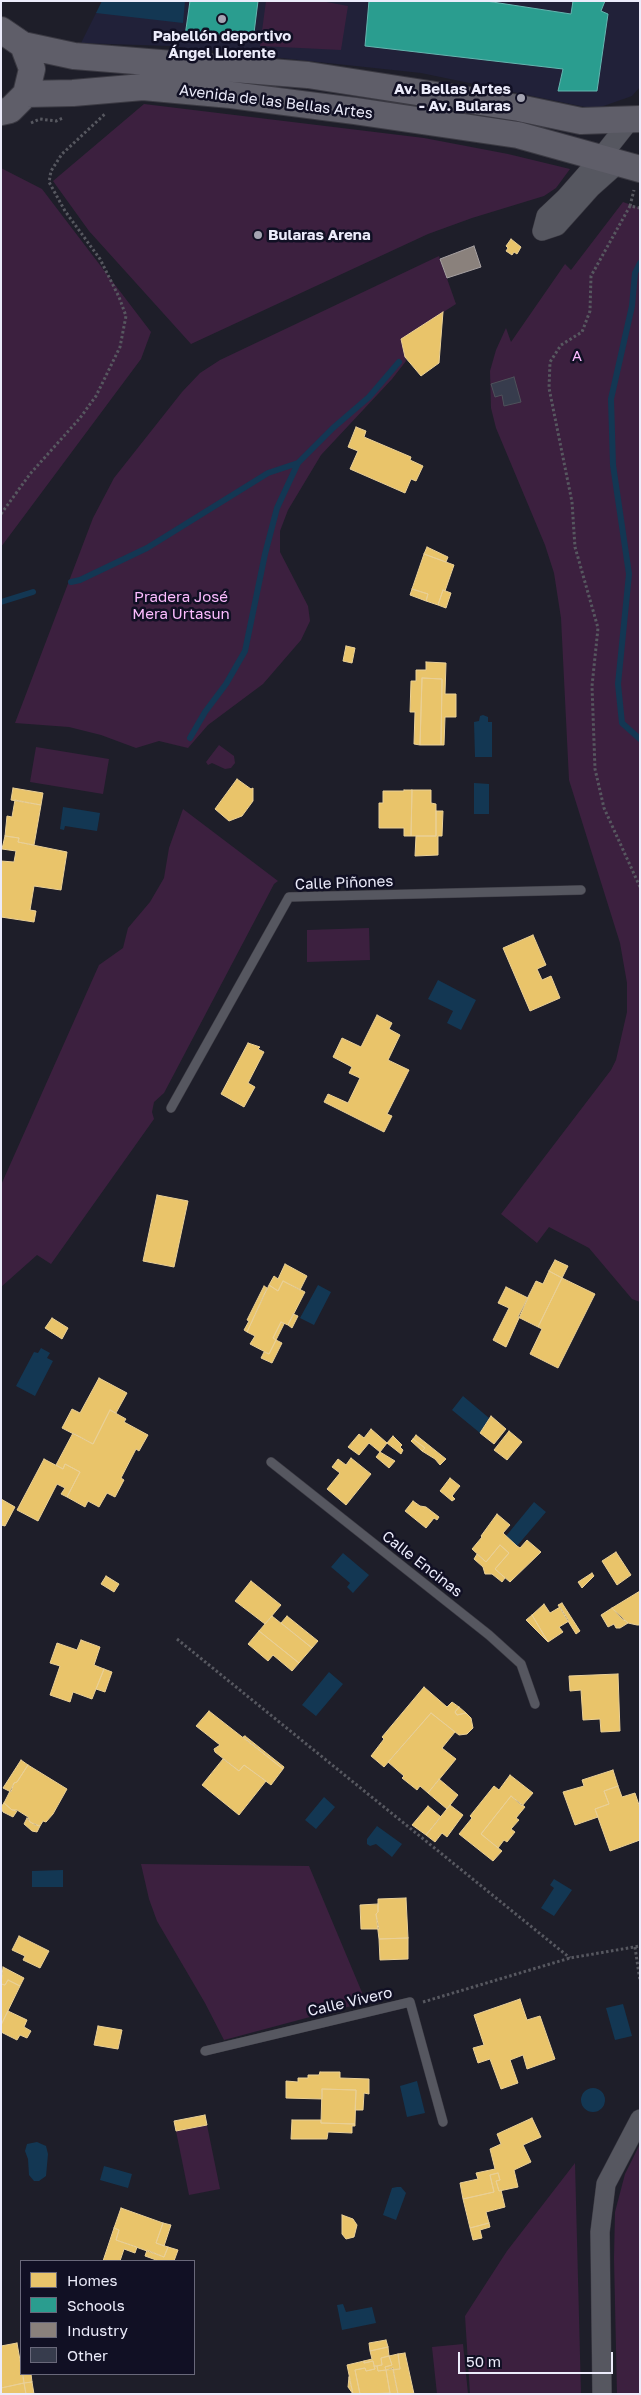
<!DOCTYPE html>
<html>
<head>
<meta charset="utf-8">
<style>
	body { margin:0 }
	#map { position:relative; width:641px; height:2395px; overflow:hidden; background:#1e1e29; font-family:"Golos Text",sans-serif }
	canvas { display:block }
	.frame { position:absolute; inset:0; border:2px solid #ececfb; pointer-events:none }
	.legend { position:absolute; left:20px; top:2260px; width:175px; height:115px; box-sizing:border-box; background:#111024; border:1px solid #69687a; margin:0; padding:6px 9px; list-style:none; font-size:15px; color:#ececfb }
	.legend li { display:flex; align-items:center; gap:10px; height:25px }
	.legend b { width:25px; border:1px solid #69687a }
	.scale { position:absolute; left:458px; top:2352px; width:155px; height:22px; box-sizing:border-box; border:2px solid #ececfb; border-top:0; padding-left:6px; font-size:15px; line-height:18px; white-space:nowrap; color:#ececfb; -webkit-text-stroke:4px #111024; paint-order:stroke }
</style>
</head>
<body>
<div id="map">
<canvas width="641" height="2395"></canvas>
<div class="frame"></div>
<ul class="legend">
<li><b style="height:14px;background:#e9c46a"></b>Homes</li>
<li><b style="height:14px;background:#2a9d8f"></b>Schools</li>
<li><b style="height:14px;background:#8a817c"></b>Industry</li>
<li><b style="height:14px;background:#373c4d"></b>Other</li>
</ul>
<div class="scale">50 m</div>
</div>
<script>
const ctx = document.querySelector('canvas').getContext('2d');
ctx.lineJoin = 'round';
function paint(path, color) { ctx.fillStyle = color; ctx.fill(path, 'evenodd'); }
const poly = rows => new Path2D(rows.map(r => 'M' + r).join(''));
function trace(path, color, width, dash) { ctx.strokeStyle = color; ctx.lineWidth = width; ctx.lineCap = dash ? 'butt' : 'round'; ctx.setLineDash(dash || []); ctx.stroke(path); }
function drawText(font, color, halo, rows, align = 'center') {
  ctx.font = font + ' "Golos Text",sans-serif'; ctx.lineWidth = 5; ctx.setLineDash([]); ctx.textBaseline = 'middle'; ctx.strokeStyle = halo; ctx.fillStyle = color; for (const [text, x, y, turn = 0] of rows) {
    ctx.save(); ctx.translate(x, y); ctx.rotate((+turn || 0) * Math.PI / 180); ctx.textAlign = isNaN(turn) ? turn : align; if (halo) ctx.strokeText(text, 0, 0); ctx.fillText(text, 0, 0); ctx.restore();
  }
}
paint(poly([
	[102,1,640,1,640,87,632,96,595,109,421,73,169,46,81,43]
]), '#212139');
paint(poly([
	[266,1,321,1,348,6,341,50,260,46],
	[144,104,424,138,508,154,570,169,556,188,544,196,472,218,428,234,191,344,89,231,53,181],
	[1,168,42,189,151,332,141,359,1,547],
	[623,202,640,208,640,1302,632,1299,589,1248,549,1227,537,1243,501,1214,611,1070,616,1060,627,1012,627,983,620,943,569,780,561,618,554,573,545,545,496,428,491,408,490,371,496,350,506,328,511,342,565,264,571,270],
	[439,256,456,304,401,339,406,361,392,379,321,455,288,510,280,531,280,552,308,606,310,621,301,640,263,684,208,725,188,748,159,741,136,748,101,735,69,727,15,723,93,518,114,478,182,392,200,373,220,360],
	[219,745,234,756,235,763,231,768,225,769,212,763,208,765,206,762],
	[36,747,109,759,103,794,30,782],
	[183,809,278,881,274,884,164,1093,154,1102,152,1112,154,1119,51,1264,37,1255,1,1287,1,1185,99,965,123,948,128,928,150,902,164,878,169,848],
	[369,928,370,960,307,962,307,930],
	[141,1864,309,1866,366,2002,224,2040,205,2003,157,1921,149,1899],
	[207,2125,220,2189,189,2195,176,2131],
	[640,2144,640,2394,617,2394,614,2258,615,2212,625,2174],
	[575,2163,581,2394,470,2394,465,2316,507,2251],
	[463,2344,468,2394,437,2394,432,2347]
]), '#3c203f');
paint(poly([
	[102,1,185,1,183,23,96,13],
	[483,715,488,717,488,722,492,722,492,757,475,757,474,722,479,721,480,716],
	[474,783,489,784,489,814,474,814],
	[63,807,100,813,97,831,65,826,64,830,60,829],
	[438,980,476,1000,461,1030,447,1023,453,1011,428,999],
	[318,1285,331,1292,314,1325,300,1318],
	[41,1348,50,1353,47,1358,53,1361,35,1396,16,1386,34,1352,38,1353],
	[463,1396,489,1418,480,1433,452,1410],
	[534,1502,546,1512,517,1546,506,1536],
	[343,1553,369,1575,353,1593,347,1587,350,1583,331,1567],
	[329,1672,343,1684,316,1716,302,1705],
	[324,1797,335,1807,316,1829,305,1820],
	[377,1826,402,1844,392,1857,376,1844,370,1846,367,1844,367,1839],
	[63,1870,63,1887,32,1887,32,1871],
	[554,1879,572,1890,554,1916,541,1908,554,1888,550,1885],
	[623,2004,632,2036,615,2040,606,2008],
	[417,2081,425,2113,407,2117,400,2086],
	'581 2100a12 12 0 1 1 24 0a12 12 0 1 1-24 0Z',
	[37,2142,46,2146,48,2154,46,2176,39,2181,34,2181,29,2175,28,2159,25,2151,27,2144],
	[104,2166,132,2174,128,2188,100,2180],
	[397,2187,401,2187,406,2193,396,2220,383,2215,392,2188],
	[343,2304,346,2312,372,2307,376,2323,342,2330,337,2305]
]), '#133753');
const homes = poly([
	[511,239,521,247,517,254,514,252,512,255,506,251,508,248,506,246,511,239],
	[443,312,439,363,421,376,405,357,401,339,443,312],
	[356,427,366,431,364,437,411,457,410,460,423,466,416,481,411,479,405,493,350,469,358,451,348,447,356,427],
	[427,547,448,557,446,562,424,554,427,547],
	[424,554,454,565,445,591,443,590,438,605,426,601,428,594,412,589,424,554],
	[412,589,428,594,426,601,410,595,412,589],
	[443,590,451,593,446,608,438,605,443,590],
	[346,646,355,648,352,663,343,661,346,646],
	[426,662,446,663,445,694,456,694,456,717,445,717,444,745,441,745,442,679,422,678,420,745,414,744,415,712,410,712,411,681,416,681,416,670,426,670,426,662],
	[422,678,442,679,441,745,420,745,422,678],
	[237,779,251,789,253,788,253,801,242,816,229,821,215,809,237,779],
	[13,788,43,793,41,805,11,800,13,788],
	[404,790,412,790,411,836,404,836,404,828,379,828,379,803,383,803,383,791,404,791,404,790],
	[412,790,431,790,431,803,436,804,436,836,411,836,412,790],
	[15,800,41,805,34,845,18,842,19,838,5,836,7,816,12,817,15,800],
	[436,811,443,811,442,836,438,836,438,855,415,856,416,836,436,836,436,811],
	[5,836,19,838,18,842,67,852,61,890,34,886,30,910,36,911,34,922,1,917,1,861,14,862,16,851,2,849,5,836],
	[533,935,546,965,537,969,542,980,551,976,560,998,530,1011,503,948,533,935],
	[377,1015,392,1023,389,1029,400,1035,388,1060,409,1070,387,1114,392,1116,384,1132,324,1102,328,1094,348,1103,360,1078,349,1073,352,1067,333,1057,342,1038,361,1047,377,1015],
	[248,1043,260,1047,258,1049,264,1052,248,1083,255,1087,244,1107,221,1094,248,1043],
	[157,1195,188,1201,174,1267,143,1261,157,1195],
	[555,1260,568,1266,562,1278,549,1271,555,1260],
	[285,1264,307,1276,300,1290,283,1281,278,1291,269,1285,274,1276,278,1279,285,1264],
	[549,1271,562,1278,538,1327,518,1317,536,1281,543,1284,549,1271],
	[562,1278,595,1294,558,1368,530,1354,542,1329,538,1327,562,1278],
	[283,1281,305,1292,288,1325,281,1322,273,1338,276,1340,269,1354,250,1344,255,1336,247,1332,269,1285,278,1291,283,1281],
	[264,1286,267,1288,247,1332,244,1330,249,1321,247,1320,264,1286],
	[506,1287,528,1298,506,1347,493,1340,509,1308,498,1303,506,1287],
	[293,1314,298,1316,292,1328,288,1325,293,1314],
	[52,1318,68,1328,62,1339,45,1328,52,1318],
	[281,1322,284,1324,276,1340,273,1338,281,1322],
	[276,1340,282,1343,272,1363,261,1358,264,1352,269,1354,276,1340],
	[99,1378,127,1393,116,1413,110,1410,93,1444,62,1428,72,1409,80,1413,99,1378],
	[110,1410,126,1419,124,1422,148,1435,139,1451,136,1449,121,1478,124,1480,115,1497,107,1493,99,1507,88,1501,85,1507,67,1497,80,1472,65,1464,63,1469,56,1465,73,1433,93,1444,110,1410],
	[491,1416,506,1429,494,1444,480,1433,491,1416],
	[371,1429,387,1443,380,1452,395,1461,389,1468,376,1457,380,1452,369,1443,359,1455,348,1447,359,1434,364,1438,371,1429],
	[509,1431,522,1442,507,1460,494,1450,509,1431],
	[416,1435,446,1459,440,1465,435,1459,422,1451,425,1448,413,1439,416,1435],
	[393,1436,402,1445,400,1447,403,1450,401,1454,387,1443,393,1436],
	[413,1439,425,1448,422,1451,411,1441,413,1439],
	[351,1458,371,1474,346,1505,327,1489,340,1473,332,1467,338,1459,346,1465,351,1458],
	[44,1459,63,1469,65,1464,80,1472,67,1497,61,1494,65,1488,57,1484,38,1521,17,1510,44,1459],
	[450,1478,460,1486,452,1496,455,1499,452,1501,440,1491,450,1478],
	[1,1499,15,1507,5,1526,1,1525,1,1499],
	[413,1501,420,1506,426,1507,439,1517,437,1520,434,1518,426,1528,405,1511,413,1501],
	[497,1514,510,1525,503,1533,517,1546,520,1548,527,1540,541,1552,510,1582,495,1569,509,1553,500,1545,486,1562,472,1549,482,1537,481,1536,497,1514],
	[500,1545,509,1553,495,1569,505,1578,502,1582,492,1574,485,1574,483,1567,474,1559,477,1554,486,1562,500,1545],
	[616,1552,631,1575,617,1585,602,1561,616,1552],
	[592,1573,594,1576,582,1588,578,1582,592,1573],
	[106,1576,119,1584,114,1592,101,1584,106,1576],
	[251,1581,281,1605,265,1624,235,1601,251,1581],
	[640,1591,640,1625,637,1625,628,1623,612,1608,640,1591],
	[562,1603,580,1631,576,1634,558,1605,562,1603],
	[544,1604,550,1613,560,1607,569,1621,559,1627,563,1632,548,1642,532,1615,544,1604],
	[612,1608,621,1618,628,1623,620,1628,616,1628,614,1624,608,1627,601,1615,612,1608],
	[532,1615,548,1642,526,1620,532,1615],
	[272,1616,312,1648,299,1663,259,1631,272,1616],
	[287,1616,318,1641,312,1648,281,1623,287,1616],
	[259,1631,299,1663,292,1671,273,1655,268,1661,248,1644,259,1631],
	[81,1640,100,1647,94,1665,104,1669,92,1699,73,1692,70,1702,50,1695,60,1666,50,1663,57,1643,77,1650,81,1640],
	[104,1669,112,1672,105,1692,96,1689,104,1669],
	[618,1674,620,1731,601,1732,600,1719,583,1720,581,1690,570,1691,569,1676,618,1674],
	[424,1687,447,1707,452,1702,459,1707,455,1712,457,1715,466,1713,471,1718,473,1728,467,1734,459,1735,431,1713,384,1767,371,1756,384,1739,382,1737,424,1687],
	[459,1707,466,1713,457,1715,455,1712,459,1707],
	[209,1711,283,1769,271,1785,244,1765,239,1771,215,1752,214,1749,220,1745,196,1726,209,1711],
	[431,1713,455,1732,442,1748,456,1759,428,1793,420,1786,417,1790,402,1778,404,1776,388,1762,431,1713],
	[245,1736,284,1767,283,1769,243,1737,245,1736],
	[223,1759,239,1771,244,1765,266,1781,239,1815,202,1785,223,1759],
	[21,1760,28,1765,17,1782,14,1783,11,1792,3,1788,21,1760],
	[28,1765,67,1789,53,1814,46,1822,43,1821,40,1826,35,1825,30,1822,28,1817,17,1810,12,1810,4,1803,14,1783,17,1782,28,1765],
	[613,1770,618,1786,604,1791,609,1804,595,1809,598,1817,575,1825,563,1792,584,1786,582,1780,613,1770],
	[510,1775,533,1793,522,1806,511,1796,481,1834,502,1851,493,1861,459,1834,472,1818,470,1816,494,1786,499,1790,510,1775],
	[439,1779,458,1795,447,1809,428,1793,439,1779],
	[618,1786,622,1797,635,1793,640,1808,640,1840,610,1851,595,1809,609,1804,604,1791,618,1786],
	[511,1796,525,1807,516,1818,519,1820,511,1829,515,1832,507,1842,504,1840,498,1848,481,1834,511,1796],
	[4,1803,12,1810,17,1811,13,1817,3,1812,1,1807,4,1803],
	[450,1805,463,1815,447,1837,442,1833,435,1842,426,1835,450,1805],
	[428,1806,441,1817,426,1835,412,1825,428,1806],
	[27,1818,30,1822,40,1826,37,1832,32,1831,24,1824,27,1818],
	[406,1898,408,1938,379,1939,376,1914,378,1912,378,1899,406,1898],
	[378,1904,378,1912,376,1914,379,1929,361,1929,360,1905,378,1904],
	[19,1936,49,1951,40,1968,23,1960,25,1956,12,1950,19,1936],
	[408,1938,408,1959,380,1960,379,1939,408,1938],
	[3,1967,24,1978,20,1986,8,1980,5,1985,1,1984,3,1967],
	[8,1980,20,1986,1,2025,1,1984,5,1985,8,1980],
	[520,1999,527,2020,540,2016,555,2059,527,2069,523,2055,510,2060,518,2083,501,2089,490,2059,478,2063,473,2048,484,2045,474,2015,520,1999],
	[8,2011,27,2020,24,2027,31,2031,27,2038,20,2035,17,2040,1,2032,1,2025,8,2011],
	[98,2026,122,2030,118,2049,94,2045,98,2026],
	[320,2072,340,2072,340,2078,369,2079,369,2094,364,2093,363,2110,355,2110,356,2090,322,2089,322,2099,286,2098,286,2081,298,2082,298,2078,308,2078,308,2075,319,2075,320,2072],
	[322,2089,356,2090,355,2124,321,2123,322,2089],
	[205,2115,207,2125,176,2131,174,2121,205,2115],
	[532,2118,541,2137,523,2145,531,2162,514,2170,518,2187,499,2191,496,2181,500,2180,498,2173,490,2175,494,2192,463,2199,460,2183,478,2179,476,2173,495,2169,490,2149,501,2144,497,2134,532,2118],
	[292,2120,321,2120,321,2123,355,2124,355,2126,352,2126,352,2133,328,2132,327,2139,291,2139,292,2120],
	[498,2173,500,2180,496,2181,499,2191,501,2190,505,2207,486,2212,489,2223,470,2228,463,2199,494,2192,490,2175,498,2173],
	[121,2208,163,2223,156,2243,168,2247,164,2257,116,2240,119,2230,114,2228,121,2208],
	[342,2215,353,2219,357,2225,354,2237,346,2239,342,2234,342,2215],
	[163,2223,171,2225,164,2246,156,2243,163,2223],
	[489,2223,490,2227,480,2230,482,2238,473,2240,470,2228,489,2223],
	[114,2228,119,2230,116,2240,137,2247,135,2253,124,2249,120,2261,103,2261,114,2228],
	[168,2247,178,2250,174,2261,159,2261,145,2256,147,2250,164,2257,168,2247],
	[386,2340,388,2347,370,2351,369,2343,386,2340],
	[17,2343,24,2383,1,2388,1,2346,17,2343],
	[388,2347,389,2356,381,2358,382,2365,374,2366,373,2361,364,2363,364,2361,372,2359,370,2351,388,2347],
	[405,2353,414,2394,398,2394,393,2370,400,2369,398,2354,405,2353],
	[398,2354,400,2369,386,2370,385,2367,392,2365,389,2356,398,2354],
	[389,2356,392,2365,385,2367,386,2370,378,2371,377,2366,382,2365,381,2358,389,2356],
	[364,2361,364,2363,373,2361,375,2369,366,2371,365,2368,355,2370,360,2394,353,2394,347,2365,364,2361],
	[374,2366,377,2366,378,2371,386,2370,390,2393,360,2394,355,2370,365,2368,366,2371,375,2369,374,2366],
	[393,2368,398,2394,386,2394,390,2393,386,2370,393,2368],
	[23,2374,31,2374,32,2382,24,2383,23,2374],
	[349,2377,353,2394,348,2387,349,2377],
	[32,2382,34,2394,26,2394,24,2383,32,2382],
	[24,2383,26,2394,1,2394,1,2388,24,2383]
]);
paint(homes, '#e9c46a');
trace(homes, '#ead096', 1);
const schools = poly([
	[190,1,258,1,253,41,185,36,190,1],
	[369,1,486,1,571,14,573,1,605,1,601,11,608,14,597,91,558,91,563,69,365,46,369,1]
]);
paint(schools, '#2a9d8f');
trace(schools, '#64b5af', 1);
const industry = poly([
	[474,246,481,267,447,278,440,259,474,246]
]);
paint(industry, '#8a817c');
trace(industry, '#a7a1a2', 1);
trace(poly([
	[640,263,635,273,632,306,611,399,613,465,629,574,618,684,622,723,640,739],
	[71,582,80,580,147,548,268,473,298,463],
	[1,602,33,592],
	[190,738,205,712,226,684,245,651,265,554,277,508,298,463,333,428,369,397,399,362]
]), '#133753', 6);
const building = poly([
	[514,377,521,402,504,406,502,395,495,397,491,384,514,377]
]);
paint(building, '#373c4d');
trace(building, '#4e515a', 1);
const lane = poly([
	[171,1108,289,897,581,890],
	[271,1462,489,1635,521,1664,535,1704],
	[205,2051,410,2002,443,2122]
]);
const street = poly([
	[542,231,546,216,565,198,601,157,631,119],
	[542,231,557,226,591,188,619,163],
	[602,2394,600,2232,606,2184,640,2119]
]);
const secondary = poly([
	[1,30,23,45,32,69,26,94,10,110,1,112],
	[23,45,74,56,308,75,519,108,581,121,640,119],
	[26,94,73,93,143,87,231,95,355,111,518,135,640,169]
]);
trace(lane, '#3b3a43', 10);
trace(street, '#3b3a43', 20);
trace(secondary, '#3b3a43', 28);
trace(poly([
	[31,123,40,119,56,121,63,118],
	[630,206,634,190],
	[640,208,630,206,591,276,590,311,582,332,561,345,550,362,549,388,572,502,575,547,598,628,592,686,595,769,604,808,640,887],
	[1,514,30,474,80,418,96,396,120,347,126,316,119,297,100,259,65,211,49,182,51,171,62,154,106,113],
	[177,1639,570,1958],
	[635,1947,640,1981],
	[423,2002,570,1958,640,1946]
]), '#575860', 3, [2.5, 2.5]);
trace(lane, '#565760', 9);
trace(street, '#565760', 19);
trace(secondary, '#5f5e69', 26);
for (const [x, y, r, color] of [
	[222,19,5,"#a4a4b2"],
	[521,98,5,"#a4a4b2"],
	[258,235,5,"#a4a4b2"]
]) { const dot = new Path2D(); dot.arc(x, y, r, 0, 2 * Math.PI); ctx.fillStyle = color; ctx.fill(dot); trace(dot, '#111024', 2); }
drawText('bold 15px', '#ececfb', '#111024', [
	["Pabellón deportivo",222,36],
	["Ángel Llorente",222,53],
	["Av. Bellas Artes",511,89,"right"],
	["- Av. Bularas",511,106,"right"],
	["Bularas Arena",268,235,"left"]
]);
drawText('15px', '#ececfb', '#111024', [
	["Avenida de las Bellas Artes",276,102,7],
	["Calle Piñones",344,883,-2],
	["Calle Encinas",422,1564,38],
	["Calle Vivero",350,2002,-13]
]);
drawText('15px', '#fcbcff', '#111024', [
	["A",577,356],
	["Pradera José",181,597],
	["Mera Urtasun",181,614]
]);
</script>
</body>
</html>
